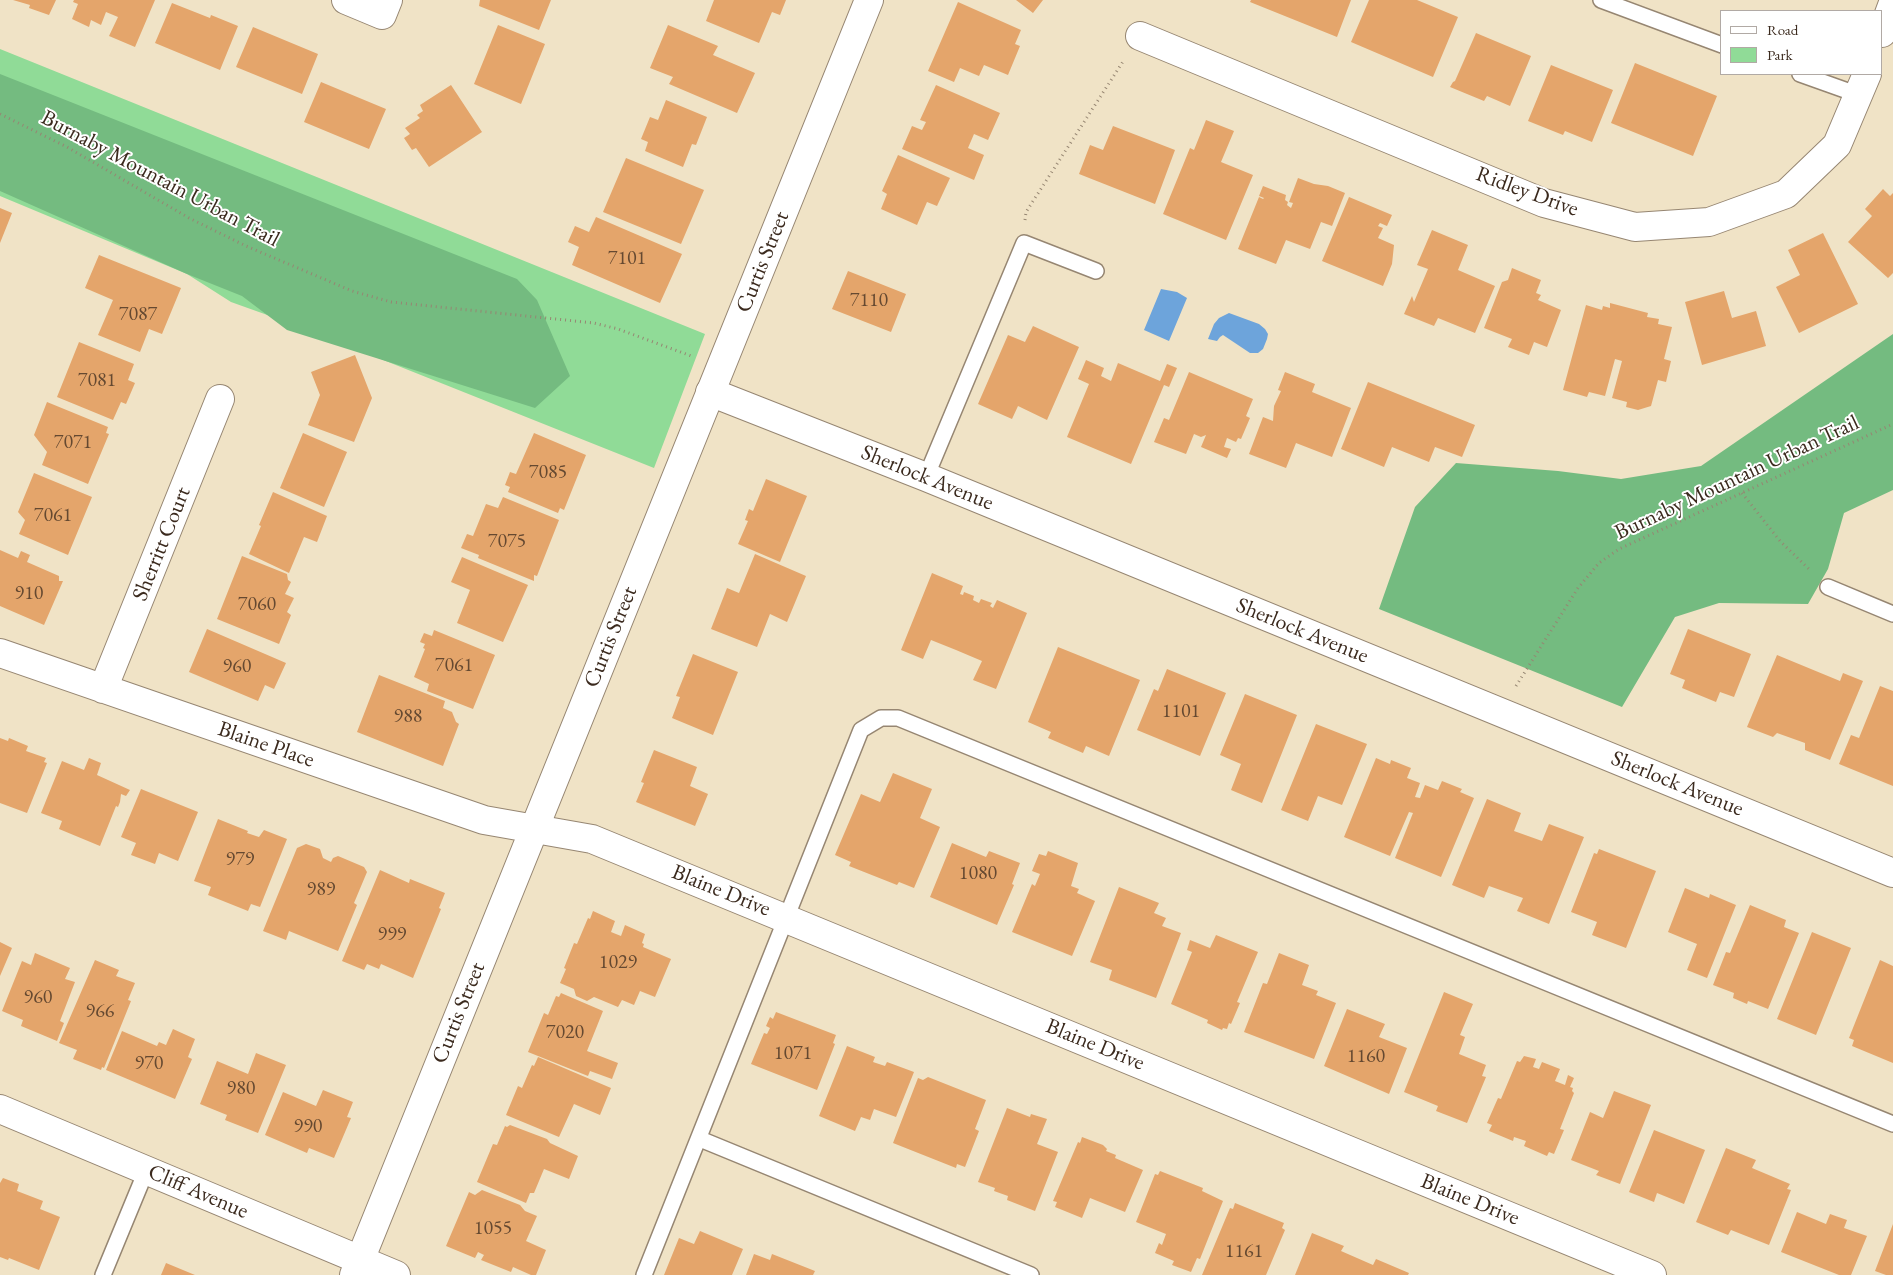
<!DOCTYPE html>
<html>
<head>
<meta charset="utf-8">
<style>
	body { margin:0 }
	#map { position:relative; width:1893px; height:1275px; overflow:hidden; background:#f0e3c6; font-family:"EB Garamond",serif }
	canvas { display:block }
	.legend { position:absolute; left:1720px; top:10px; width:162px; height:65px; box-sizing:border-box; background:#fff; border:1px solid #b1aaa5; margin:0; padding:6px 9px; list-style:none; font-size:15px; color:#3b2a1e }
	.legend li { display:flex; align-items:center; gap:10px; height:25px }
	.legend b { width:25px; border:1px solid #b1aaa5 }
</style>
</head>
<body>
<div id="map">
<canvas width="1893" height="1275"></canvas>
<ul class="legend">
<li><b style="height:6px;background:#fff"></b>Road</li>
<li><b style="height:14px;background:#90db97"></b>Park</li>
</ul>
</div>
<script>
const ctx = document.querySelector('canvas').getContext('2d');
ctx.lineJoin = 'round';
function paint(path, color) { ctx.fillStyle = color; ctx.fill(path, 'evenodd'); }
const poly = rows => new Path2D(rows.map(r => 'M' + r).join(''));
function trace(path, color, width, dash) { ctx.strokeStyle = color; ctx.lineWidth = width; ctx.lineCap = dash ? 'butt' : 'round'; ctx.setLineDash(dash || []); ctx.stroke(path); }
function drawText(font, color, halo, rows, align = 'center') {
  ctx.font = font + ' "EB Garamond",serif'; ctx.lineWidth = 4; ctx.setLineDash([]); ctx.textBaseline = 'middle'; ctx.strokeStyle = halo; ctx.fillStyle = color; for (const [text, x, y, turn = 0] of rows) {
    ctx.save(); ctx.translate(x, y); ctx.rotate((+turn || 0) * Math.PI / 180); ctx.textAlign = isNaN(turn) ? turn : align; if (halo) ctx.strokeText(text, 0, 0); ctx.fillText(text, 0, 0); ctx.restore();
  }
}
paint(poly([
	[0,49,705,334,654,468,298,326,231,302,187,274,0,196]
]), '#90db97');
paint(poly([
	[0,74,517,279,537,300,570,376,535,408,287,330,242,296,187,274,0,191],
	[1893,334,1893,490,1844,513,1828,569,1808,604,1719,603,1675,617,1622,707,1379,609,1415,507,1456,463,1558,471,1621,479,1701,466]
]), '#74bb80');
paint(poly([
	[1161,289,1177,292,1187,298,1169,341,1144,330],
	[1229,313,1259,324,1265,329,1268,334,1267,339,1263,349,1258,353,1250,353,1223,335,1220,337,1217,341,1208,339,1214,324,1219,318]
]), '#6da4db');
paint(poly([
	[13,0,56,0,49,15,29,8,30,5],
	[74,0,155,0,135,47,109,36,118,17,106,12,101,25,91,20,89,27,72,19,78,4,73,2],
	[480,0,551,0,539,30,479,6],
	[714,0,786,0,780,15,772,12,759,43,706,21],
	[1016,0,1043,0,1033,13],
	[1251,0,1351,0,1337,37,1250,2],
	[1369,0,1417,0,1458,17,1433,77,1351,42],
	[958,2,1021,30,1015,44,1020,46,1008,75,984,65,979,76,960,68,954,82,928,71],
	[172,3,210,18,211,15,238,26,220,70,155,43],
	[498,25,545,44,521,104,474,84],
	[668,25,718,46,713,55,755,73,737,113,669,84,673,77,650,68],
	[253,27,318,54,302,94,236,67],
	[1476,33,1531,56,1510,106,1487,96,1484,101,1450,87,1453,82,1455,81],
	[1635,63,1717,96,1693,156,1611,123],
	[1551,65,1613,90,1592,142,1565,131,1563,135,1528,121],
	[321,82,386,109,369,149,304,122],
	[451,85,482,132,429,167,416,148,412,150,404,138,410,134,405,128,420,118,417,115,423,111,420,105],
	[936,85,1000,113,988,140,974,134,968,148,984,155,974,180,902,149,912,126,922,130,926,122,920,120],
	[666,100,707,117,696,145,692,144,683,167,645,151,648,142,641,139,650,117,658,120],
	[1206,120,1234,131,1221,162,1253,175,1226,240,1163,214,1190,148,1194,150],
	[1113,126,1175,150,1155,204,1079,174,1090,145,1103,150],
	[898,155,950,178,937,206,927,202,917,225,881,209,887,194,882,191],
	[626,158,704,190,681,244,603,212],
	[1298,178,1314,184,1328,186,1345,193,1332,226,1321,222,1310,249,1286,240,1276,264,1238,249,1259,197,1263,199,1264,198,1259,196,1263,186,1286,195,1285,200,1288,202,1287,205,1291,208,1293,203,1289,202],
	[1883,189,1890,196,1893,193,1893,273,1888,278,1848,242,1872,216,1865,209],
	[1349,197,1392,215,1387,226,1380,223,1378,226,1383,228,1378,238,1394,245,1392,264,1383,286,1322,261],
	[0,208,12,213,0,243],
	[596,217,682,254,660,303,572,265,579,247,568,242,575,226,589,232],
	[1432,230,1468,245,1458,270,1495,286,1475,333,1438,318,1434,326,1404,314,1412,296,1414,302,1428,269,1417,265],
	[1823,233,1858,304,1799,333,1776,287,1800,275,1788,250],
	[99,255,181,288,162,334,149,329,140,352,98,335,113,300,85,288],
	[1512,268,1541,280,1536,293,1541,295,1538,300,1561,310,1547,347,1534,342,1529,355,1508,347,1512,339,1484,328,1502,282,1508,280],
	[848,271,906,294,891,332,832,309],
	[1724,291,1732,318,1756,311,1766,346,1702,365,1685,302],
	[1610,303,1648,313,1647,317,1659,319,1658,324,1672,327,1664,359,1671,361,1666,382,1658,380,1651,406,1638,410,1626,407,1627,402,1612,398,1622,361,1615,359,1605,396,1589,392,1587,397,1563,390,1586,305,1602,310,1603,306,1610,308],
	[1033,326,1079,347,1047,420,1018,406,1012,419,978,404,1008,335,1025,342],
	[79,342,134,364,128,380,135,383,126,404,121,402,113,420,57,397],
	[355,355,372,398,354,442,308,425,320,395,311,372],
	[1086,360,1104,368,1101,376,1111,381,1118,363,1160,381,1167,364,1177,368,1169,387,1164,385,1131,464,1067,437,1089,384,1078,379],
	[1189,372,1253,399,1246,416,1250,418,1241,439,1238,438,1236,442,1227,438,1224,447,1231,449,1227,458,1201,447,1206,435,1201,437,1194,434,1186,454,1154,442,1164,418,1169,420],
	[1285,372,1315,384,1312,392,1351,408,1332,457,1296,443,1286,468,1249,454,1263,417,1273,421,1274,406,1281,391,1278,390],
	[1368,382,1475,425,1462,457,1435,447,1429,462,1392,447,1384,467,1341,449],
	[47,402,108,427,106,433,109,434,88,484,42,465,47,452,34,435],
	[303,433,347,452,324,507,280,488],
	[534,433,586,455,564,510,560,508,558,513,508,492,510,487,505,485,510,472,516,474],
	[34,473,92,497,68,555,19,534,25,520,18,512],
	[766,479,807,496,780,562,738,544,748,521,745,520,749,509,753,511],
	[273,492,327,516,317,542,304,537,289,573,249,554,261,526,259,525],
	[503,497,559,520,537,576,534,575,534,581,478,558,479,555,461,548,467,534,473,536,486,504,498,508],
	[0,550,18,558,21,551,30,555,27,562,59,576,59,581,63,581,44,625,0,606],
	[755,554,806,576,787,622,770,614,757,647,711,629,727,588,739,593],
	[242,556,287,574,288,580,291,582,285,594,294,598,287,612,291,615,279,644,217,619],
	[462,557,528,585,503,642,457,623,470,590,451,582],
	[932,573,963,586,960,594,963,595,964,592,974,596,973,600,979,603,981,599,992,603,990,606,993,608,997,600,1027,613,996,689,973,680,982,661,956,650,931,640,923,659,901,650],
	[207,629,286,663,274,689,265,685,258,701,189,672],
	[1688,629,1751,654,1734,697,1720,692,1716,702,1682,688,1685,680,1670,674],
	[434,630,495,655,473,709,427,691,429,684,414,677,425,649,423,648,425,644,420,642,424,633,432,636],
	[1058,647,1140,680,1109,756,1086,746,1083,753,1048,738,1051,732,1028,722],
	[693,654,738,672,713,735,672,718,680,697,676,696],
	[1777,655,1840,681,1843,673,1863,681,1830,760,1805,750,1805,743,1777,733,1773,737,1747,727],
	[1167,669,1226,693,1200,756,1137,730,1154,689,1158,691],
	[379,675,445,701,443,708,452,712,456,722,459,724,443,766,357,732],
	[1880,686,1893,691,1893,786,1839,764,1851,735,1859,738],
	[1245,694,1297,715,1262,803,1231,790,1241,764,1220,755],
	[1316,724,1367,744,1342,805,1318,796,1308,821,1281,810],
	[0,738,8,741,9,738,28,746,26,751,46,758,44,762,47,763,27,813,0,803],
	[654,750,697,767,690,786,708,794,695,826,636,802,644,783,641,782],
	[89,758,101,763,97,775,130,790,126,796,121,794,120,802,118,807,116,806,100,846,59,829,62,821,41,813,62,761,84,770],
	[1376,758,1390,764,1391,760,1411,768,1407,778,1420,783,1415,797,1420,798,1425,785,1438,790,1442,781,1462,789,1460,792,1474,798,1441,877,1395,858,1413,813,1409,812,1390,856,1344,837],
	[893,773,932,789,920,818,940,827,914,888,899,882,897,885,849,866,851,862,835,855,861,794,880,802],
	[141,789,198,812,178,861,159,853,155,864,131,855,136,843,121,837],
	[1487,799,1521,813,1514,831,1542,841,1549,824,1584,837,1549,924,1517,911,1523,898,1489,886,1484,898,1452,885],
	[218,819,248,831,247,833,259,837,264,830,287,839,260,907,251,904,248,911,208,895,211,887,194,881],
	[952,843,986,857,989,851,1020,863,1012,884,1014,885,997,925,930,897],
	[306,844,320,849,323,858,331,862,333,858,338,856,364,867,367,872,354,903,357,905,338,951,289,931,286,940,263,931,297,848],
	[1599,849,1656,871,1626,948,1592,935,1597,922,1571,912,1594,853,1597,854],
	[1048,851,1078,863,1071,886,1079,889,1077,893,1095,901,1072,956,1012,932,1032,884,1035,886,1040,874,1032,871,1039,854,1046,856],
	[380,870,409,883,410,879,445,893,439,908,441,909,413,978,381,964,379,969,367,964,364,970,342,961],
	[1119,887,1159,903,1154,913,1166,918,1162,926,1181,933,1156,998,1109,980,1112,970,1090,962],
	[1685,888,1709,898,1710,894,1736,905,1707,978,1687,970,1697,944,1668,932],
	[1750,905,1786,920,1784,927,1799,933,1768,1009,1748,1001,1747,1004,1733,998,1734,993,1713,985,1726,952,1730,953],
	[593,911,615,921,611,932,621,936,625,925,645,934,642,943,644,944,643,947,671,959,655,997,640,991,634,1005,622,1000,618,1007,594,997,587,1001,576,996,574,989,560,983,566,969,564,968,574,943,577,944,588,918,590,919],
	[1812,932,1851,948,1816,1035,1777,1019],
	[1216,935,1258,952,1237,1002,1240,1003,1231,1024,1229,1023,1227,1029,1223,1028,1222,1030,1207,1023,1208,1020,1171,1004,1192,952,1187,950,1190,940,1210,948],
	[0,942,12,948,0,976],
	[35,953,70,968,65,979,75,982,60,1021,64,1023,57,1041,21,1026,23,1020,2,1011,22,961,31,965],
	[1279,953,1309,965,1302,985,1318,991,1316,995,1336,1003,1314,1059,1244,1032,1263,983,1267,984],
	[95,960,119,970,116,976,135,983,128,1000,131,1001,104,1068,102,1067,101,1070,73,1059,77,1050,59,1043],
	[1880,960,1893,966,1893,1063,1852,1046,1854,1040,1849,1038],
	[1444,992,1473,1004,1460,1035,1465,1037,1459,1054,1486,1065,1482,1076,1486,1077,1467,1123,1436,1111,1438,1106,1404,1092],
	[561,993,603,1011,587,1051,618,1063,612,1079,590,1071,588,1076,528,1052,544,1013,548,1015,556,996,559,997],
	[1347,1009,1385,1024,1379,1037,1407,1048,1389,1094,1324,1066],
	[776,1012,836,1035,833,1043,835,1044,817,1090,751,1064,764,1033,767,1034,770,1028,766,1026,770,1017,773,1019],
	[173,1029,195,1039,188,1057,192,1059,175,1099,106,1070,122,1031,157,1046,159,1042,166,1045],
	[847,1046,875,1057,873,1062,885,1066,887,1062,914,1072,896,1117,874,1109,870,1120,861,1117,855,1131,819,1116],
	[256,1053,286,1065,258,1133,225,1120,227,1115,200,1104,217,1061,248,1074],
	[1524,1056,1536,1059,1533,1067,1539,1069,1542,1062,1560,1069,1555,1081,1565,1085,1568,1075,1574,1078,1570,1087,1573,1088,1572,1091,1574,1093,1560,1129,1564,1130,1554,1154,1549,1152,1547,1156,1524,1146,1526,1141,1514,1137,1513,1141,1489,1131,1492,1125,1487,1123,1498,1098,1501,1099,1517,1061,1520,1062],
	[538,1057,611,1088,600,1115,574,1104,559,1137,506,1115,518,1086,522,1088,532,1065,534,1066],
	[928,1077,986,1100,975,1129,979,1131,965,1167,957,1164,956,1168,893,1143,918,1078,923,1080],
	[323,1090,353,1102,347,1117,351,1118,334,1158,309,1148,307,1153,265,1135,283,1092,316,1106],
	[1614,1091,1651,1105,1620,1184,1596,1175,1599,1171,1571,1160,1590,1112,1603,1118],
	[1007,1108,1030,1117,1031,1114,1047,1119,1037,1144,1058,1152,1035,1211,1007,1200,1008,1196,994,1191,995,1188,978,1182],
	[510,1125,547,1139,550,1143,578,1156,569,1179,544,1169,534,1193,530,1193,526,1203,477,1182,493,1144,497,1145,505,1126,507,1127],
	[1654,1130,1705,1150,1684,1204,1657,1193,1654,1202,1629,1192],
	[1082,1137,1103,1145,1107,1149,1106,1151,1116,1155,1115,1158,1143,1170,1125,1212,1090,1198,1082,1218,1055,1207,1057,1202,1053,1201,1078,1142,1080,1143],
	[1726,1148,1756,1160,1752,1168,1790,1184,1787,1189,1791,1190,1769,1245,1731,1230,1728,1235,1696,1222],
	[1160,1171,1203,1188,1202,1191,1223,1201,1200,1259,1197,1258,1191,1272,1172,1265,1174,1261,1155,1253,1159,1243,1162,1245,1166,1234,1136,1222,1155,1174,1158,1175],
	[3,1178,19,1184,17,1191,43,1201,40,1209,60,1217,39,1270,9,1258,8,1260,0,1257,0,1183],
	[482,1190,520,1205,525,1211,537,1216,526,1241,546,1250,536,1275,531,1275,513,1267,511,1272,481,1260,484,1255,478,1252,475,1258,446,1246,469,1192,475,1195],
	[1235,1203,1284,1223,1282,1228,1285,1230,1266,1275,1202,1275,1230,1208,1233,1209],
	[1797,1212,1826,1224,1830,1214,1847,1220,1844,1228,1867,1236,1851,1275,1839,1275,1781,1252],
	[1893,1224,1893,1275,1886,1275,1875,1271],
	[700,1231,743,1249,732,1275,664,1275,679,1238,694,1244],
	[1312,1233,1344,1246,1341,1251,1373,1265,1376,1259,1409,1273,1408,1275,1295,1275],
	[754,1254,770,1260,772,1254,815,1271,813,1275,746,1275],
	[166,1263,195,1275,161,1275]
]), '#e4a56b');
const service = poly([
	[1601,0,1722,45],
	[1800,74,1859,95],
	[926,477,1024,243,1096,271],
	[1828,587,1893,614],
	[700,1139,1031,1275],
	[103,1275,146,1171],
	[644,1275,861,730,881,718,898,718,1893,1124]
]);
const minor = poly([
	[346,0,382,15,388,0],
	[1882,33,1893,3],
	[1140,36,1544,203,1635,227,1709,222,1786,194,1837,145,1867,74],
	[710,392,926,477,1893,873],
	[0,653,484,820,592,839,1652,1275],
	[103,689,220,399],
	[0,1109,396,1275]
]);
const tertiary = poly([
	[354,1275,869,0]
]);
trace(service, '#968672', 18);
trace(minor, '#968672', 30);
trace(tertiary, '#968672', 30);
trace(poly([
	[0,114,67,147,189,218,246,246,352,291,391,302,594,323,618,329,694,357],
	[1025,220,1026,212,1124,60],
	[1742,493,1780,541,1811,571],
	[1516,686,1578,588,1599,563,1619,549,1893,424]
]), '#968672', 3, [1, 4]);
trace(service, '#fff', 15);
trace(minor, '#fff', 28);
trace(tertiary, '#fff', 28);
drawText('20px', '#654931', null, [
	["7101",627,259],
	["7110",869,301],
	["7087",138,315],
	["7081",97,381],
	["7071",73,443],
	["7085",548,473],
	["7061",53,516],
	["7075",507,542],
	["910",29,594],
	["7060",257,605],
	["7061",454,666],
	["960",237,667],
	["1101",1181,712],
	["988",408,717],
	["979",240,860],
	["1080",978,874],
	["989",321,890],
	["999",392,935],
	["1029",618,963],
	["960",38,998],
	["966",100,1012],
	["7020",565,1033],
	["1071",793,1054],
	["1160",1366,1057],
	["970",149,1064],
	["980",241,1089],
	["990",308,1127],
	["1055",493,1229],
	["1161",1244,1252]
]);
drawText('22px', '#3b2a1e', '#fff', [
	["Burnaby Mountain Urban Trail",160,179,28],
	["Ridley Drive",1527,192,20],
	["Curtis Street",763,262,-68],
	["Sherlock Avenue",927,478,22],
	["Burnaby Mountain Urban Trail",1737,478,-25],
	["Sherritt Court",162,544,-68],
	["Sherlock Avenue",1302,631,22],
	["Curtis Street",611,637,-68],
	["Blaine Place",266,745,19],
	["Sherlock Avenue",1677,784,22],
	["Blaine Drive",721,891,22],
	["Curtis Street",459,1013,-68],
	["Blaine Drive",1095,1045,22],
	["Cliff Avenue",198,1192,23],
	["Blaine Drive",1470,1200,22]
]);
</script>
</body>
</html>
